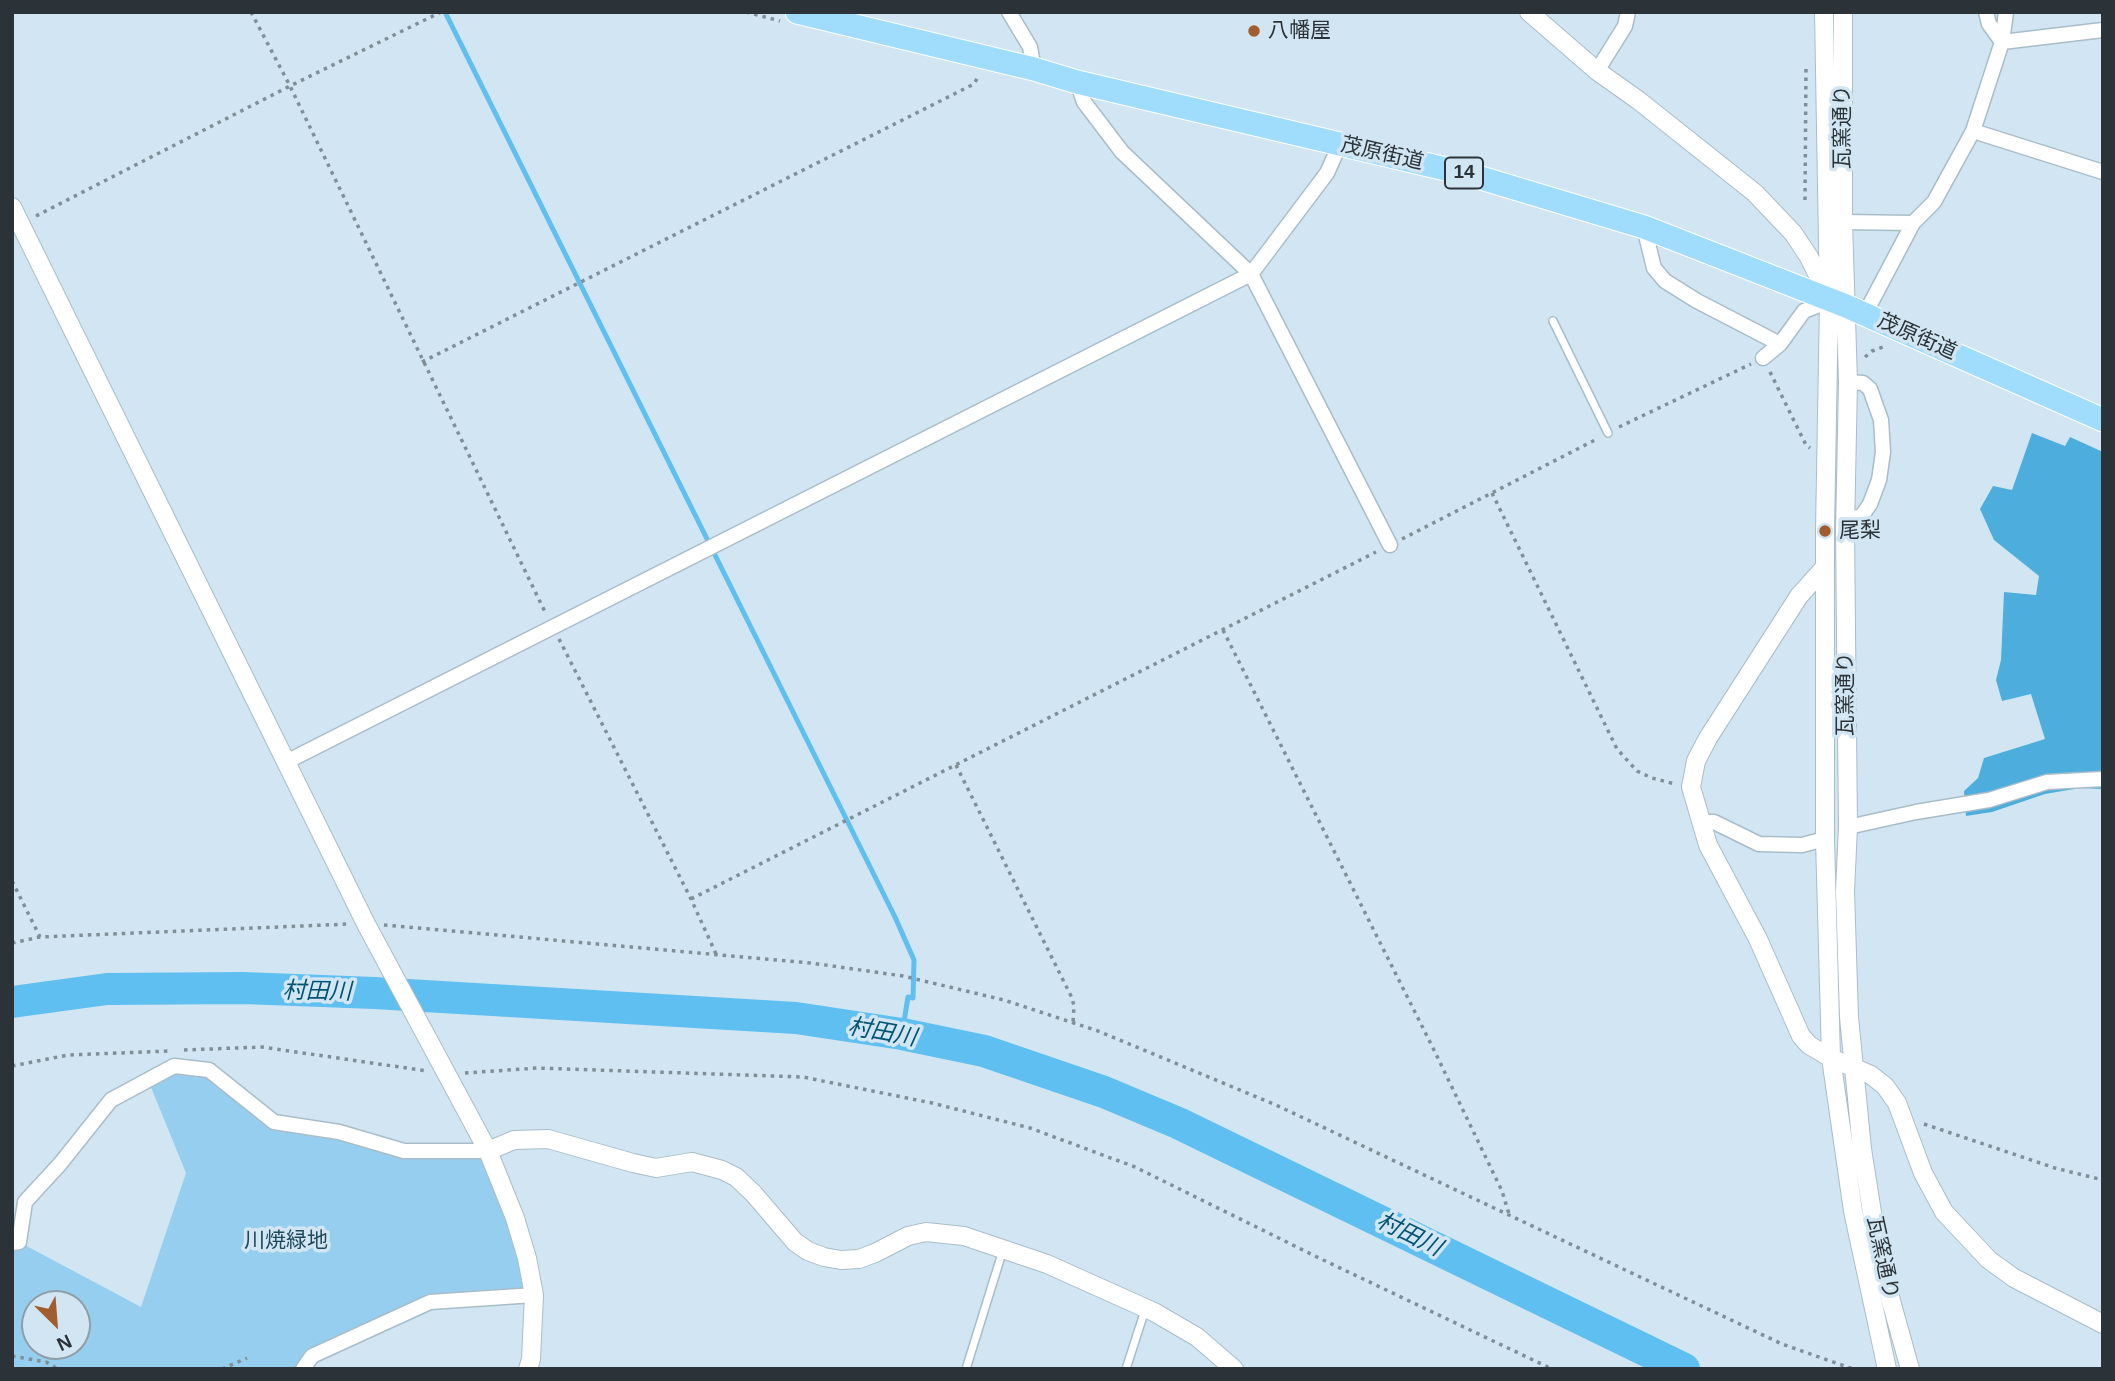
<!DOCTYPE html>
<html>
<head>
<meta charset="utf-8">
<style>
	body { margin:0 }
	#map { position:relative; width:2115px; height:1381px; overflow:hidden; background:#d1e6f2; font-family:Arial,sans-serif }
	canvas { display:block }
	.frame { position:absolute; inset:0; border:14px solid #2b3338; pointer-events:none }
	.north { position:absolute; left:21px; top:1290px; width:70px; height:70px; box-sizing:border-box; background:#d1e6f2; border:2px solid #8f9ea8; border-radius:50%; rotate:155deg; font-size:19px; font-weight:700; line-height:28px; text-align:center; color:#2b3338 }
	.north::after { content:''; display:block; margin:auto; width:24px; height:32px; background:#a15d2d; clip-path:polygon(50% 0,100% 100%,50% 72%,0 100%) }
</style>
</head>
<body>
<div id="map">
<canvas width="2115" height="1381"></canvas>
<div class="frame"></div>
<div class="north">N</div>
</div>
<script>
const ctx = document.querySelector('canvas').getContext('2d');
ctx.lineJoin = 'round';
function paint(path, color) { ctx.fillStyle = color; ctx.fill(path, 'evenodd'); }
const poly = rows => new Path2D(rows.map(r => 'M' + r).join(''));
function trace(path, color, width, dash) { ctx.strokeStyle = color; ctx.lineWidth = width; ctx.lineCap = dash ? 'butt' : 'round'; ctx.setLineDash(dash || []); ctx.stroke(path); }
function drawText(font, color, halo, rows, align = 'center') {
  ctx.font = font + ' Arial,"Noto Sans JP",sans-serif'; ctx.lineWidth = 7; ctx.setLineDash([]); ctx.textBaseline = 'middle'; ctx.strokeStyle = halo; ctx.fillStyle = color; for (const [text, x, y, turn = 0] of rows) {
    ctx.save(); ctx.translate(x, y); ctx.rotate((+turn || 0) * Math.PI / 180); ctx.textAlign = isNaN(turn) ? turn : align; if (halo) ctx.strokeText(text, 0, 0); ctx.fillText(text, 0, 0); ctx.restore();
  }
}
paint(poly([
	[174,1066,209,1070,274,1122,404,1151,488,1151,534,1295,430,1302,312,1356,303,1369,12,1369,12,1243,19,1242,141,1307,186,1173,148,1080],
	[35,1304,77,1304,77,1346,35,1346]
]), '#95ceee');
paint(poly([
	[2032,433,2065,446,2070,437,2103,452,2103,789,2080,788,2045,794,1992,812,1966,816,1964,791,1978,778,1984,758,2045,739,2031,694,2002,701,1996,680,2001,660,2004,592,2036,595,2039,576,1994,540,1980,509,1993,486,2012,490]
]), '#4daede');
trace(poly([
	[445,12,895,917,914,960,913,998,908,997,902,1034]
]), '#5fbff0', 5);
trace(poly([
	[12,1002,107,989,243,988,374,993,796,1018,902,1034,984,1051,1104,1092,1178,1123,1684,1369]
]), '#5fbff0', 32);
const service = poly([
	[1553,321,1608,433],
	[966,1369,1003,1250],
	[1126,1369,1145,1310]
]);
const minor = poly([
	[1009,12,1030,47,1034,69],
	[1986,12,1989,24,2002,42,2103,30],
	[1597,71,1625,26,1628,12],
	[1077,82,1084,102,1122,152,1251,274,1390,545],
	[1973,131,2103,172],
	[1843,222,1913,223],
	[1644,227,1654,268,1665,281,1697,301,1780,344],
	[1865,314,1913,223,1934,202,1973,131,2002,42,2006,12],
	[1763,358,1780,344,1804,311,1829,301],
	[1845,518,1861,517,1870,504,1879,480,1883,452,1881,420,1870,389,1863,383,1848,382],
	[286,762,1251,274,1327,173,1340,144],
	[1700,822,1714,822,1759,844,1802,845,1825,839],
	[1848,827,1916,812,1989,800,2047,782,2103,779],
	[12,1243,19,1242,25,1202,60,1164,111,1100,174,1066,209,1070,274,1122,339,1132,404,1151,488,1151],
	[303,1369,312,1356,430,1302,534,1295]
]);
const tertiary = poly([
	[1529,12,1597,71,1638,100,1755,193,1793,233,1809,257,1827,294],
	[1824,12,1829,301,1825,531,1825,839,1831,1058,1853,1211,1887,1369],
	[1843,12,1843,222,1848,382,1845,530,1848,827,1845,891,1849,1017,1862,1149,1874,1225,1891,1301,1910,1369],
	[12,207,366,924,488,1151,515,1218,527,1258,534,1295,531,1359,528,1369],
	[1825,567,1799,596,1708,738,1696,761,1691,787,1708,845,1758,939,1801,1036,1809,1045,1831,1058,1871,1075,1885,1086,1897,1103,1923,1173,1944,1212,1989,1260,2014,1278,2103,1324],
	[488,1151,514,1140,548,1139,633,1163,656,1168,692,1162,722,1170,736,1177,753,1193,795,1242,808,1251,824,1257,841,1260,859,1259,875,1253,908,1236,926,1232,964,1236,1047,1264,1154,1312,1197,1337,1234,1369]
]);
const primary = poly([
	[797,12,1034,69,1077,82,1471,175,1644,227,1846,306,2103,420]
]);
trace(service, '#a9bdc8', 10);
trace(minor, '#a9bdc8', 17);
trace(tertiary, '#a9bdc8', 20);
trace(primary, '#fff', 25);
trace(poly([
	[251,12,290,86,546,614],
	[746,12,780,21],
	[1805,200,1806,67],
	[36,216,290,86,441,12],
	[1865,357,1872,351,1886,346],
	[422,362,974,84,979,75],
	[1770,372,1806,445,1810,448],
	[1619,427,1751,364],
	[1492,493,1617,749,1637,771,1652,778,1675,784],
	[1402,539,1597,439],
	[1223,630,1434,1050,1502,1191,1509,1214],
	[559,639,691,899,716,954],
	[956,765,1072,998,1074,1006,1073,1023],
	[12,881,40,937],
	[691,899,1376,552],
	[384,925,811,963,903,976,1004,1000,1098,1031,1276,1105,1782,1344,1853,1369],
	[12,943,40,937,349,924],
	[184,1050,262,1047,427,1071],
	[12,1066,68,1055,169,1051],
	[465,1073,537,1068,803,1077,932,1103,1030,1128,1135,1167,1317,1257,1552,1369],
	[1924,1124,2055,1168,2103,1180],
	[12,1356,46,1362,58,1369],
	[147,1369,152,1369],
	[222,1369,247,1358]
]), '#808f97', 3.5, [3.5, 5]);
trace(service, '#fff', 7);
trace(minor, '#fff', 14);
trace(tertiary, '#fff', 18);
trace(primary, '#a0dcfb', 23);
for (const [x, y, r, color] of [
	[1254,31,7,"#a15d2d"],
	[1825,531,7,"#a15d2d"]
]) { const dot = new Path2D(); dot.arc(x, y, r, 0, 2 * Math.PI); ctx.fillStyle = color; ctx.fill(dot); trace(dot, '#d1e6f2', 2.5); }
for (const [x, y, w] of [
	[1464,173,38]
]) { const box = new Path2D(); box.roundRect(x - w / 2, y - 15.5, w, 31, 5); ctx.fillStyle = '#d1e6f2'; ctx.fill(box); trace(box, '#2b3338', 2); }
drawText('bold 19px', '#2b3338', null, [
	["14",1464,173]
]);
drawText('21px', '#2b3338', '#d1e6f2', [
	["八幡屋",1268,31],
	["尾梨",1839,531]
], 'left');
drawText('21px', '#2b3338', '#d1e6f2', [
	["瓦窯通り",1843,127,-90],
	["茂原街道",1382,154,13],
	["茂原街道",1917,337,24],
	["瓦窯通り",1846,694,-90],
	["瓦窯通り",1882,1258,78]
]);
drawText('21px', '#1f485c', '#d1e6f2', [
	["川焼緑地",286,1241]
]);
drawText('italic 23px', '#005373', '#d1e6f2', [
	["村田川",317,992,1],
	["村田川",882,1033,10],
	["村田川",1409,1235,26]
]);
</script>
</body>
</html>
